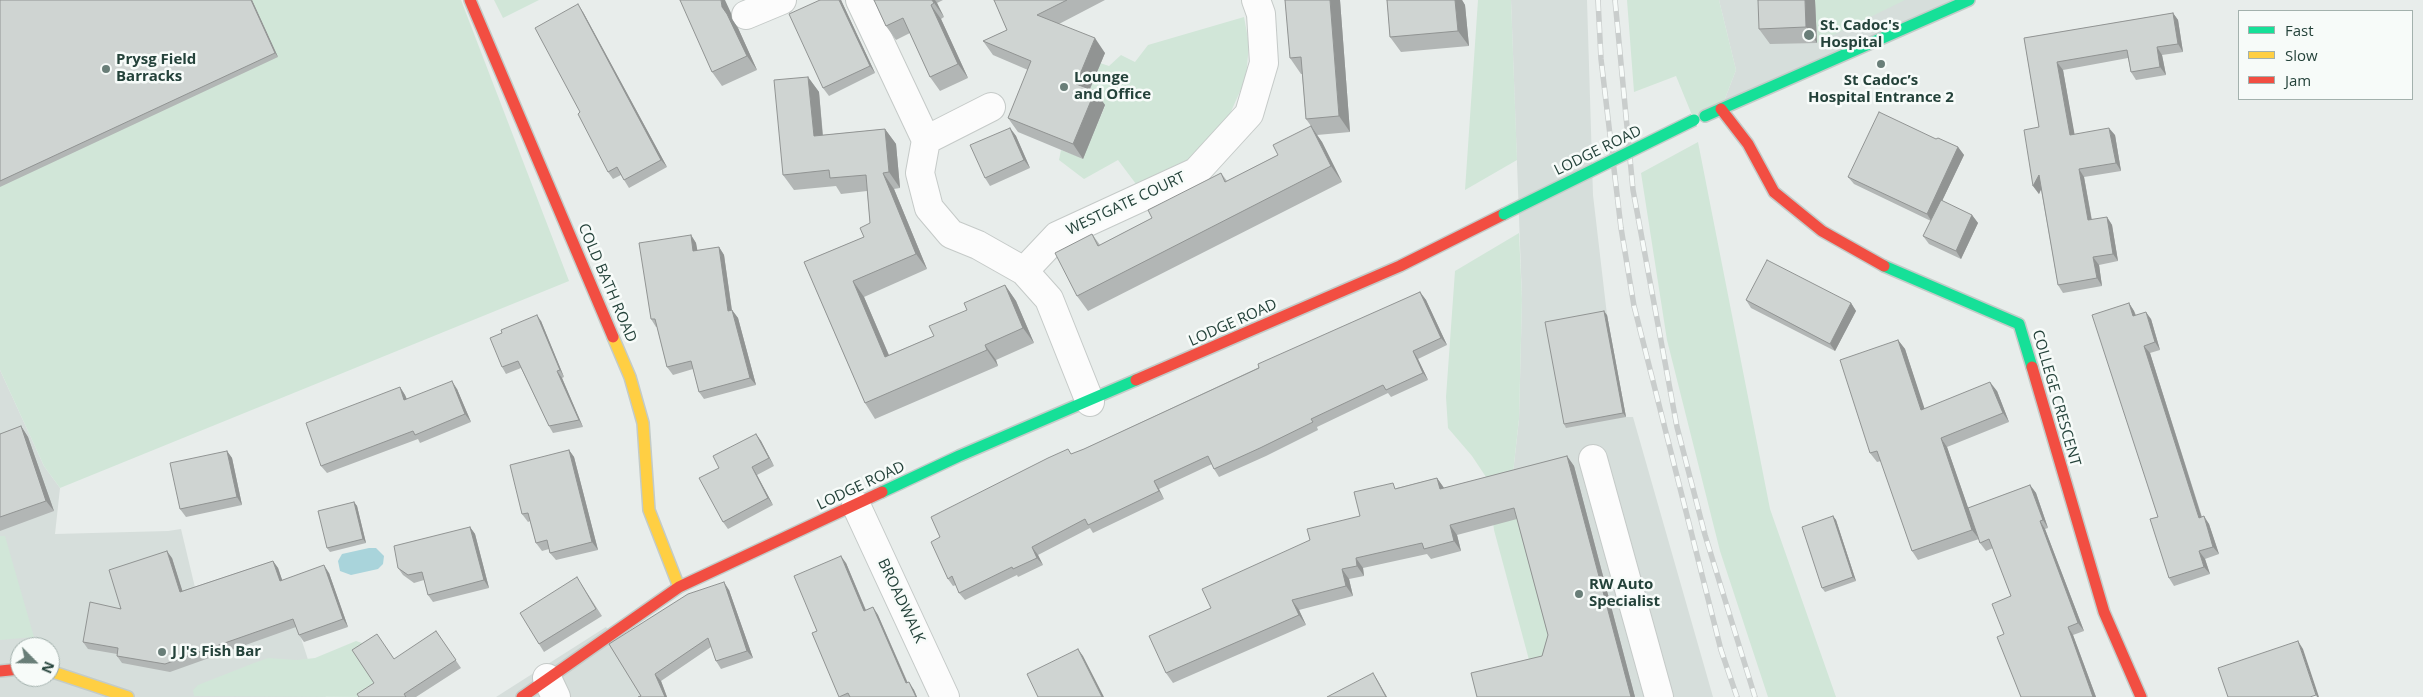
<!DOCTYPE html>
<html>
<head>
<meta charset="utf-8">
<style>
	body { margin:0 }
	#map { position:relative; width:2423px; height:697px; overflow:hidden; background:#e8edeb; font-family:"Open Sans",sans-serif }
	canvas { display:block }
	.legend { position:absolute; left:2238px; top:10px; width:175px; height:90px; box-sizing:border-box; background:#f7fbf9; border:1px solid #a3b1ad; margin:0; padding:6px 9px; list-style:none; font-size:15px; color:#24423a }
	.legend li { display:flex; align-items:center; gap:10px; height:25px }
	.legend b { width:25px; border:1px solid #a3b1ad }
	.north { position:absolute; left:10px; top:637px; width:50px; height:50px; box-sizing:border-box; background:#f7fbf9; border:1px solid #a3b1ad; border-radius:50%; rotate:113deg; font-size:14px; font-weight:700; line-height:20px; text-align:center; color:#24423a }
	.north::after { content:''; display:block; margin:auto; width:18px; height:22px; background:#697e78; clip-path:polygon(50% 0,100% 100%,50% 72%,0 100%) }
</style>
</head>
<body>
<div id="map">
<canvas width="2423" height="697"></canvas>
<ul class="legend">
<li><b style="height:6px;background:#16e098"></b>Fast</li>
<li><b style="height:6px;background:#ffcf43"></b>Slow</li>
<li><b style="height:6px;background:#f24e42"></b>Jam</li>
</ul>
<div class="north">N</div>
</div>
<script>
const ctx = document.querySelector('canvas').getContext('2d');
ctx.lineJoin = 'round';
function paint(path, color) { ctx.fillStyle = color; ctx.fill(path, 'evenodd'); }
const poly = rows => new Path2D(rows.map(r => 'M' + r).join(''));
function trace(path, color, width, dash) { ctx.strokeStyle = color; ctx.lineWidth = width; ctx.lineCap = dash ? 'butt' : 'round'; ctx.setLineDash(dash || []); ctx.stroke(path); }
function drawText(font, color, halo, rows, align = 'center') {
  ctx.font = font + ' "Open Sans",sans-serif'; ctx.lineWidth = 5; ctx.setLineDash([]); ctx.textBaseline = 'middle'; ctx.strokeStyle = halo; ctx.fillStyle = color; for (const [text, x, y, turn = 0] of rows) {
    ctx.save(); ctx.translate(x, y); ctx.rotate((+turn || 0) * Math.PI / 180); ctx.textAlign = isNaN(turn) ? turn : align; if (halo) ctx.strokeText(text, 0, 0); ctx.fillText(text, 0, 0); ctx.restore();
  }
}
paint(poly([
	[1511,0,1587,0,1593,195,1607,315,1626,417,1633,417,1713,697,1569,697,1512,482,1519,419,1522,299],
	[1719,0,1969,0,1721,109,1736,70],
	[0,370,44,466,60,488,55,534,168,531,181,529,198,600,212,590,278,568,315,681,326,697,0,697],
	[20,647,50,647,50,677,20,677],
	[606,627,661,697,496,697]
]), '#d6dedb');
paint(poly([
	[0,0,461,0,569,281,60,488,44,466,0,370],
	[494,0,539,0,503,18],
	[1478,0,1511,0,1517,160,1465,190],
	[1627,0,1719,0,1736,70,1721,109,1694,120,1676,76,1634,92],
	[1815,0,1905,0,1817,43],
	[1244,17,1249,44,1246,78,1229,116,1189,159,1136,184,1118,160,1084,179,1059,160,1061,150,1083,158,1105,106,1086,98,1100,63,1109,66,1121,55,1135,62,1148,45],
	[1698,142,1770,509,1836,697,1768,697,1720,551,1667,340,1641,173],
	[1519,233,1522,299,1519,419,1512,482,1569,697,1539,697,1494,530,1488,480,1472,456,1448,428,1446,397,1455,271],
	[0,536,5,536,34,637,0,640],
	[356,641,374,647,379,691,369,697,194,696,193,690,198,685,254,663,268,658,297,660,315,658]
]), '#d1e6d8');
paint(poly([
	[369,548,376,548,384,556,383,564,378,569,351,575,340,571,338,561,342,554]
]), '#a9d4db');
const street = poly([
	[860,0,926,140,920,173,929,208,951,234,978,245,1024,271],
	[746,15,782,0],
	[926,140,991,107],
	[1090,402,1049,299,1024,271,1057,236,1196,172,1249,114,1264,63,1261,14,1256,0],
	[1593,459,1659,697],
	[856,505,945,697],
	[547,678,556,697]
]);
const fast = poly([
	[1705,116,1969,0],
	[1884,266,2019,324,2032,367],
	[882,492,959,456,1136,380]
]);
const slow = poly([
	[613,337,630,377,643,423,649,510,679,587],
	[50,671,128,697]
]);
const jam = poly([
	[470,0,613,337],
	[1721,109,1748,144,1774,192,1822,231,1884,266],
	[2032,367,2104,612,2141,697],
	[1136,380,1400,266,1504,214],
	[0,671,20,669],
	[522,697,679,587,882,492]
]);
trace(street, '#c5cac8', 30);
trace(fast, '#c3cbc8', 14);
trace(slow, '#c3cbc8', 14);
trace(jam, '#c3cbc8', 14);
trace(street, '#fcfcfc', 28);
trace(fast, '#16e098', 11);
trace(slow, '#ffcf43', 11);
trace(jam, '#f24e42', 11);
const rail = poly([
	[1598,0,1601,59,1621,228,1634,306,1721,650,1737,697],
	[1615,0,1633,190,1677,427,1705,535,1755,697]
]);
trace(rail, '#c9cdcc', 5.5);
trace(rail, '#f7fbf9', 4, [11]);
const fastBridge = poly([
	[1504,214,1694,120]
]);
trace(fastBridge, '#c3cbc8', 14, []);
trace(fastBridge, '#16e098', 11);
paint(poly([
	[0,0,252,0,278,57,0,187],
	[820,0,841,0,875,73,829,96,823,88],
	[874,0,943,0,937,3,944,17,941,19,968,78,940,91,930,77,910,33,896,40,886,26],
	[994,0,1105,0,1059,24,1105,53,1090,89,1095,91,1105,105,1083,159,1018,132,1008,118,1028,70,993,55,983,41,1007,30],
	[1285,0,1340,0,1350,132,1317,135,1322,142,1342,182,1088,311,1077,296,1092,234,1100,245,1152,218,1221,173,1227,181,1278,155,1311,126,1306,119,1302,74,1301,74,1290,58],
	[1387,0,1462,0,1465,5,1469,46,1401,52,1390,37],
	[1815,0,1817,43,1770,44,1759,29],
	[583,12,667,167,629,188,621,175,613,179,608,172],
	[731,13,732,19,738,28,757,70,722,86,712,72],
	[2173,13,2178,20,2183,52,2162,55,2166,75,2136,80,2131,72,2128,58,2063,70,2074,134,2115,135,2121,171,2084,177,2092,220,2107,217,2112,225,2118,261,2099,265,2102,286,2063,293,2058,285,2041,189,2039,194,2033,186,2039,127,2024,38],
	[808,77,819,92,823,135,885,129,896,144,900,188,894,189,927,269,864,297,889,355,934,336,967,310,1005,285,1016,301,1034,343,996,360,998,366,875,419,865,403,804,262,864,237,870,223,867,191,841,194,836,186,794,190,783,175],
	[1010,128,1016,136,1030,168,990,186,985,178],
	[1936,139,1958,147,1964,155,1942,201,1972,215,1978,223,1961,259,1929,244,1923,236,1931,221,1854,184,1848,177],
	[691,235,696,243,697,251,719,247,724,255,732,310,738,318,756,385,704,399,699,392,693,369,673,375,667,367,657,327,656,327,651,319],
	[1420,292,1426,300,1447,345,1418,359,1428,380,1391,397,1388,393,1317,427,1318,430,1266,456,1219,477,1214,469,1212,464,1159,489,1164,499,1093,533,1090,528,1038,555,1043,565,1018,577,1017,575,965,600,959,593,956,585,953,586,948,579,940,537,1072,454,1084,449],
	[1746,300,1851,303,1856,311,1835,351,1751,308],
	[2129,303,2134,311,2136,315,2151,319,2160,350,2150,353,2202,517,2209,524,2219,554,2205,559,2210,574,2174,586,2169,578,2158,517],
	[1607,315,1626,417,1566,428,1564,424],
	[541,321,564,377,562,378,583,427,553,433,549,426,521,368,506,374,502,367],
	[1898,340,1905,349,1924,409,1997,391,2009,422,1947,447,1968,508,2030,485,2036,493,2048,528,2045,529,2084,631,2073,635,2096,697,2021,697,2004,634,2011,596,1993,548,1986,551,1980,543,1979,539,1918,560,1912,551,1881,461,1877,462,1870,453],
	[400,387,405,395,407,399,457,389,471,422,420,443,418,439,327,473,321,466],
	[21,426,28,437,54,511,0,531,0,434],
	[756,434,761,441,774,466,757,475,773,505,728,529,723,522,719,468],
	[569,450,574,457,598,550,556,560,550,553,549,549,542,551,536,543,530,521,528,522,522,514],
	[227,451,232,458,242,505,186,517,180,509],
	[1567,456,1574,466,1635,697,1542,656,1548,635,1517,519,1457,535,1461,551,1431,559,1427,554,1363,568,1364,576,1349,579,1353,596,1299,610,1306,625,1173,683,1166,673,1211,608,1310,540,1360,516,1397,488,1437,478,1444,488],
	[354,502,357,506,366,543,330,552,327,548],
	[1833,516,1836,520,1856,581,1825,592,1822,588],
	[470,527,475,534,489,588,433,602,428,595,424,580,414,583,403,575,398,568],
	[172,558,182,591,273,561,278,568,282,580,329,573,348,627,304,642,299,635,296,627,170,672,122,663,117,656,117,654,88,649,83,642,121,609],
	[846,563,866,610,873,607,878,615,908,683,914,690,917,697,840,697,812,633,817,631],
	[582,585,602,616,544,652,539,644],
	[729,590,753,658,721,669,716,661,711,647,661,681,667,697,638,697,641,696,609,644],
	[436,631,461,668,416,697,359,697,374,683]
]), '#b2b6b5');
paint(poly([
	[251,0,252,0,278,57,275,53],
	[721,0,725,0,731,13,732,19,738,28,757,70,747,56,722,7],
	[839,0,841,0,875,73,870,66],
	[932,0,935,0,937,3,944,17],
	[1330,0,1340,0,1350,132,1339,116],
	[1455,0,1462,0,1465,5,1469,46,1458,31],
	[1805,0,1815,0,1817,43,1806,27],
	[578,4,583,12,667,167,661,160],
	[931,5,941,19,968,78,958,64],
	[2173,13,2178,20,2183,52,2178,44],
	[1095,38,1105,53,1086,98,1076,84],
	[2157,47,2162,55,2166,75,2160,67],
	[2057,62,2063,70,2076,142,2070,135],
	[808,77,819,92,824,152,814,136],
	[1095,91,1105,105,1083,159,1073,144],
	[1311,126,1322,142,1342,182,1331,166],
	[1010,128,1016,136,1030,168,1024,160],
	[2109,128,2115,135,2121,171,2116,163],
	[885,129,896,144,900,188,889,172],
	[1958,147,1964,155,1932,222,1927,214],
	[2079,169,2084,177,2093,228,2088,220],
	[883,173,894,189,927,269,916,254],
	[2039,175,2044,183,2039,194,2033,186],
	[1972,215,1978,223,1961,259,1956,251],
	[2107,217,2112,225,2118,261,2113,254],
	[691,235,696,243,699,259,693,251],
	[719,247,724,255,733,319,728,311],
	[2093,257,2099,265,2102,286,2097,278],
	[853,281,864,297,896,372,885,357],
	[1005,285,1016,301,1034,343,1023,328],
	[1420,292,1426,300,1447,345,1441,338],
	[1851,303,1856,311,1835,351,1830,344],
	[2129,303,2134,311,2138,323,2133,316],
	[732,310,738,318,756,385,750,378],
	[1604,311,1607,315,1626,417,1623,413],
	[2146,312,2151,319,2160,350,2155,342],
	[537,315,541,321,564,377,560,370],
	[1898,340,1905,349,1928,419,1921,410],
	[985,345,996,360,998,366,987,350],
	[2144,346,2150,353,2204,525,2199,518],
	[1413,351,1418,359,1428,380,1423,373],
	[557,371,562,378,583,427,579,420],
	[452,381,457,389,471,422,465,414],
	[1990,382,1997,391,2009,422,2003,413],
	[400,387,405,395,410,408,404,400],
	[21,426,28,437,54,511,46,501],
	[756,434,761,441,774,466,769,458],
	[1941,438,1947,447,1979,539,1972,530],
	[569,450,574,457,598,550,592,542],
	[227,451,232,458,242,505,237,497],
	[1567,456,1574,466,1635,697,1631,697],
	[752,467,757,475,773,505,768,498],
	[1437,478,1444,488,1440,489],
	[1154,481,1159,489,1164,499,1159,491],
	[2030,485,2036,493,2048,528,2043,520],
	[354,502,357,506,366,543,363,539],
	[1833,516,1836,520,1856,581,1853,577],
	[2204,516,2209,524,2219,554,2213,547],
	[2040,521,2045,529,2084,631,2078,623],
	[1450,525,1457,535,1461,551,1454,541],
	[470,527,475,534,489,588,484,580],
	[1032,547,1038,555,1043,565,1037,558],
	[167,551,172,558,185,599,180,592],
	[2199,551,2205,559,2210,574,2204,567],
	[841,556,846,563,869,618,864,611],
	[1356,558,1363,568,1364,576,1357,566],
	[273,561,278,568,285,588,280,581],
	[324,565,329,573,348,627,343,619],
	[1342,569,1349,579,1353,596,1346,586],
	[724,582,729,590,753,658,747,651],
	[1292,600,1299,610,1306,625,1299,615],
	[873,607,878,615,911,691,906,683],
	[2068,627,2073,635,2096,697,2093,697],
	[2298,641,2303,649,2319,697,2317,697,2316,695],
	[1078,649,1083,656,1104,697,1102,697],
	[1373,673,1378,681,1387,697,1386,697],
	[655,674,661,681,667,697,665,697],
	[909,682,914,690,917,697,916,697]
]), '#919493');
const building = poly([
	[0,0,251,0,275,53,0,181,0,0],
	[680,0,721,0,722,7,727,14,747,56,712,72,680,0],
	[820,0,839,0,870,66,823,88,789,14,820,0],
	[874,0,932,0,934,3,931,5,958,64,930,77,903,18,886,26,874,0],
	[994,0,1067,0,1037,15,1095,38,1076,84,1095,91,1073,144,1008,118,1031,61,983,41,1007,30,994,0],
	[1285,0,1330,0,1339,116,1306,119,1301,57,1290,58,1285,0],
	[1387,0,1455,0,1458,31,1390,37,1387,0],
	[1758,0,1805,0,1806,27,1759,29,1758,0],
	[578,4,661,160,624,180,617,167,608,172,578,114,580,112,535,28,578,4],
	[2173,13,2178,44,2157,47,2160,67,2131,72,2127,50,2057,62,2070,135,2109,128,2116,163,2079,169,2088,220,2107,217,2113,254,2093,257,2097,278,2058,285,2039,175,2033,186,2024,130,2039,127,2024,38,2173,13],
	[808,77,814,136,885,129,889,172,883,173,916,254,853,281,885,357,934,336,929,326,967,310,964,303,1005,285,1023,328,985,345,987,350,865,403,804,262,864,237,860,228,870,223,866,175,830,178,829,170,783,175,774,80,808,77],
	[1879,112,1936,139,1938,138,1958,147,1927,214,1848,177,1879,112],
	[1311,126,1331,166,1077,296,1055,253,1092,234,1098,246,1152,218,1148,210,1221,173,1225,182,1278,155,1273,145,1311,126],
	[1010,128,1024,160,985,178,970,145,1010,128],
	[1941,200,1972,215,1956,251,1923,236,1941,200],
	[691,235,693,251,719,247,728,311,732,310,750,378,699,392,691,361,667,367,655,319,651,319,639,243,691,235],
	[1767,260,1851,303,1830,344,1746,300,1767,260],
	[1420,292,1441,338,1413,351,1423,373,1386,390,1383,385,1311,419,1313,422,1260,448,1214,469,1208,456,1154,481,1159,491,1088,525,1085,519,1032,547,1037,558,1013,569,1012,567,959,593,952,576,948,579,931,542,940,537,931,517,1048,458,1068,449,1071,454,1084,449,1259,368,1258,364,1420,292],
	[2129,303,2133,316,2146,312,2155,342,2144,346,2199,518,2204,516,2213,547,2199,551,2204,567,2169,578,2150,519,2158,517,2092,315,2129,303],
	[1604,311,1623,413,1564,424,1545,322,1604,311],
	[537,315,560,370,557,371,579,420,549,426,518,361,502,367,490,338,502,333,501,330,537,315],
	[1898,340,1921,410,1990,382,2003,413,1941,438,1972,530,1912,551,1877,451,1870,453,1840,360,1898,340],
	[452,381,465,414,415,435,413,431,321,466,306,423,400,387,404,400,452,381],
	[21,426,46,501,0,517,0,434,21,426],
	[756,434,769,458,752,467,768,498,723,522,699,478,719,468,713,456,756,434],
	[569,450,592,542,550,553,547,540,536,543,528,513,522,514,510,465,569,450],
	[227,451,237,497,180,509,170,463,227,451],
	[1567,456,1631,697,1477,697,1471,673,1542,656,1548,635,1514,508,1450,525,1454,541,1424,549,1422,543,1356,558,1357,566,1342,569,1346,586,1292,600,1299,615,1166,673,1149,636,1211,608,1202,589,1310,540,1307,529,1360,516,1354,492,1393,483,1395,489,1437,478,1440,489,1567,456],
	[2030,485,2043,520,2040,521,2078,623,2068,627,2093,697,2021,697,1997,637,2004,634,1992,604,2011,596,1989,539,1980,543,1968,508,2030,485],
	[354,502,363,539,327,548,318,511,354,502],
	[1833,516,1853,577,1822,588,1802,527,1833,516],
	[470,527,484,580,428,595,422,572,408,575,398,568,394,546,470,527],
	[167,551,180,592,273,561,280,581,324,565,343,619,299,635,293,619,165,664,117,656,118,648,83,642,90,602,121,609,109,570,167,551],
	[841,556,864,611,873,607,906,683,909,682,916,697,850,697,848,693,839,697,812,633,817,631,794,576,841,556],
	[577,577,596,609,539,644,520,613,577,577],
	[724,582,747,651,716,661,708,638,655,674,665,697,638,697,641,696,609,644,688,594,724,582],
	[436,631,456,660,404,694,406,697,359,697,357,694,374,683,352,650,377,634,394,659,436,631],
	[2298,641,2316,695,2310,697,2228,697,2218,668,2298,641],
	[1078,649,1102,697,1038,697,1027,674,1078,649],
	[1373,673,1386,697,1327,697,1373,673]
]);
paint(building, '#cfd4d2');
trace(building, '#919493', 1);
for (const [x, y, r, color] of [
	[1809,35,6,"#697e78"],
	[1881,64,5,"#697e78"],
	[106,69,5,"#697e78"],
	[1064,87,5,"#697e78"],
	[1579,594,5,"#697e78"],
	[162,652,5,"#697e78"]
]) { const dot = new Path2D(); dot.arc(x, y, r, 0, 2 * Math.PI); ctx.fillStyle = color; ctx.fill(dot); trace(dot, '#f7fbf9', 2); }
drawText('bold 15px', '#24423a', '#f7fbf9', [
	["St. Cadoc's",1820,26],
	["Hospital",1820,43],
	["Prysg Field",116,60],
	["Barracks",116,77],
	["Lounge",1074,78],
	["and Office",1074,95],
	["St Cadoc’s",1881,81,"center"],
	["Hospital Entrance 2",1881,98,"center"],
	["RW Auto",1589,585],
	["Specialist",1589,602],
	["J J's Fish Bar",172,652]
], 'left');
drawText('15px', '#24423a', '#f7fbf9', [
	["LODGE ROAD",1598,151,-26],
	["WESTGATE COURT",1126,204,-25],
	["COLD BATH ROAD",607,283,67],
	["LODGE ROAD",1233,323,-24],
	["COLLEGE CRESCENT",2056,398,74],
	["LODGE ROAD",861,486,-25],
	["BROADWALK",901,601,65]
]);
</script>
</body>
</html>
